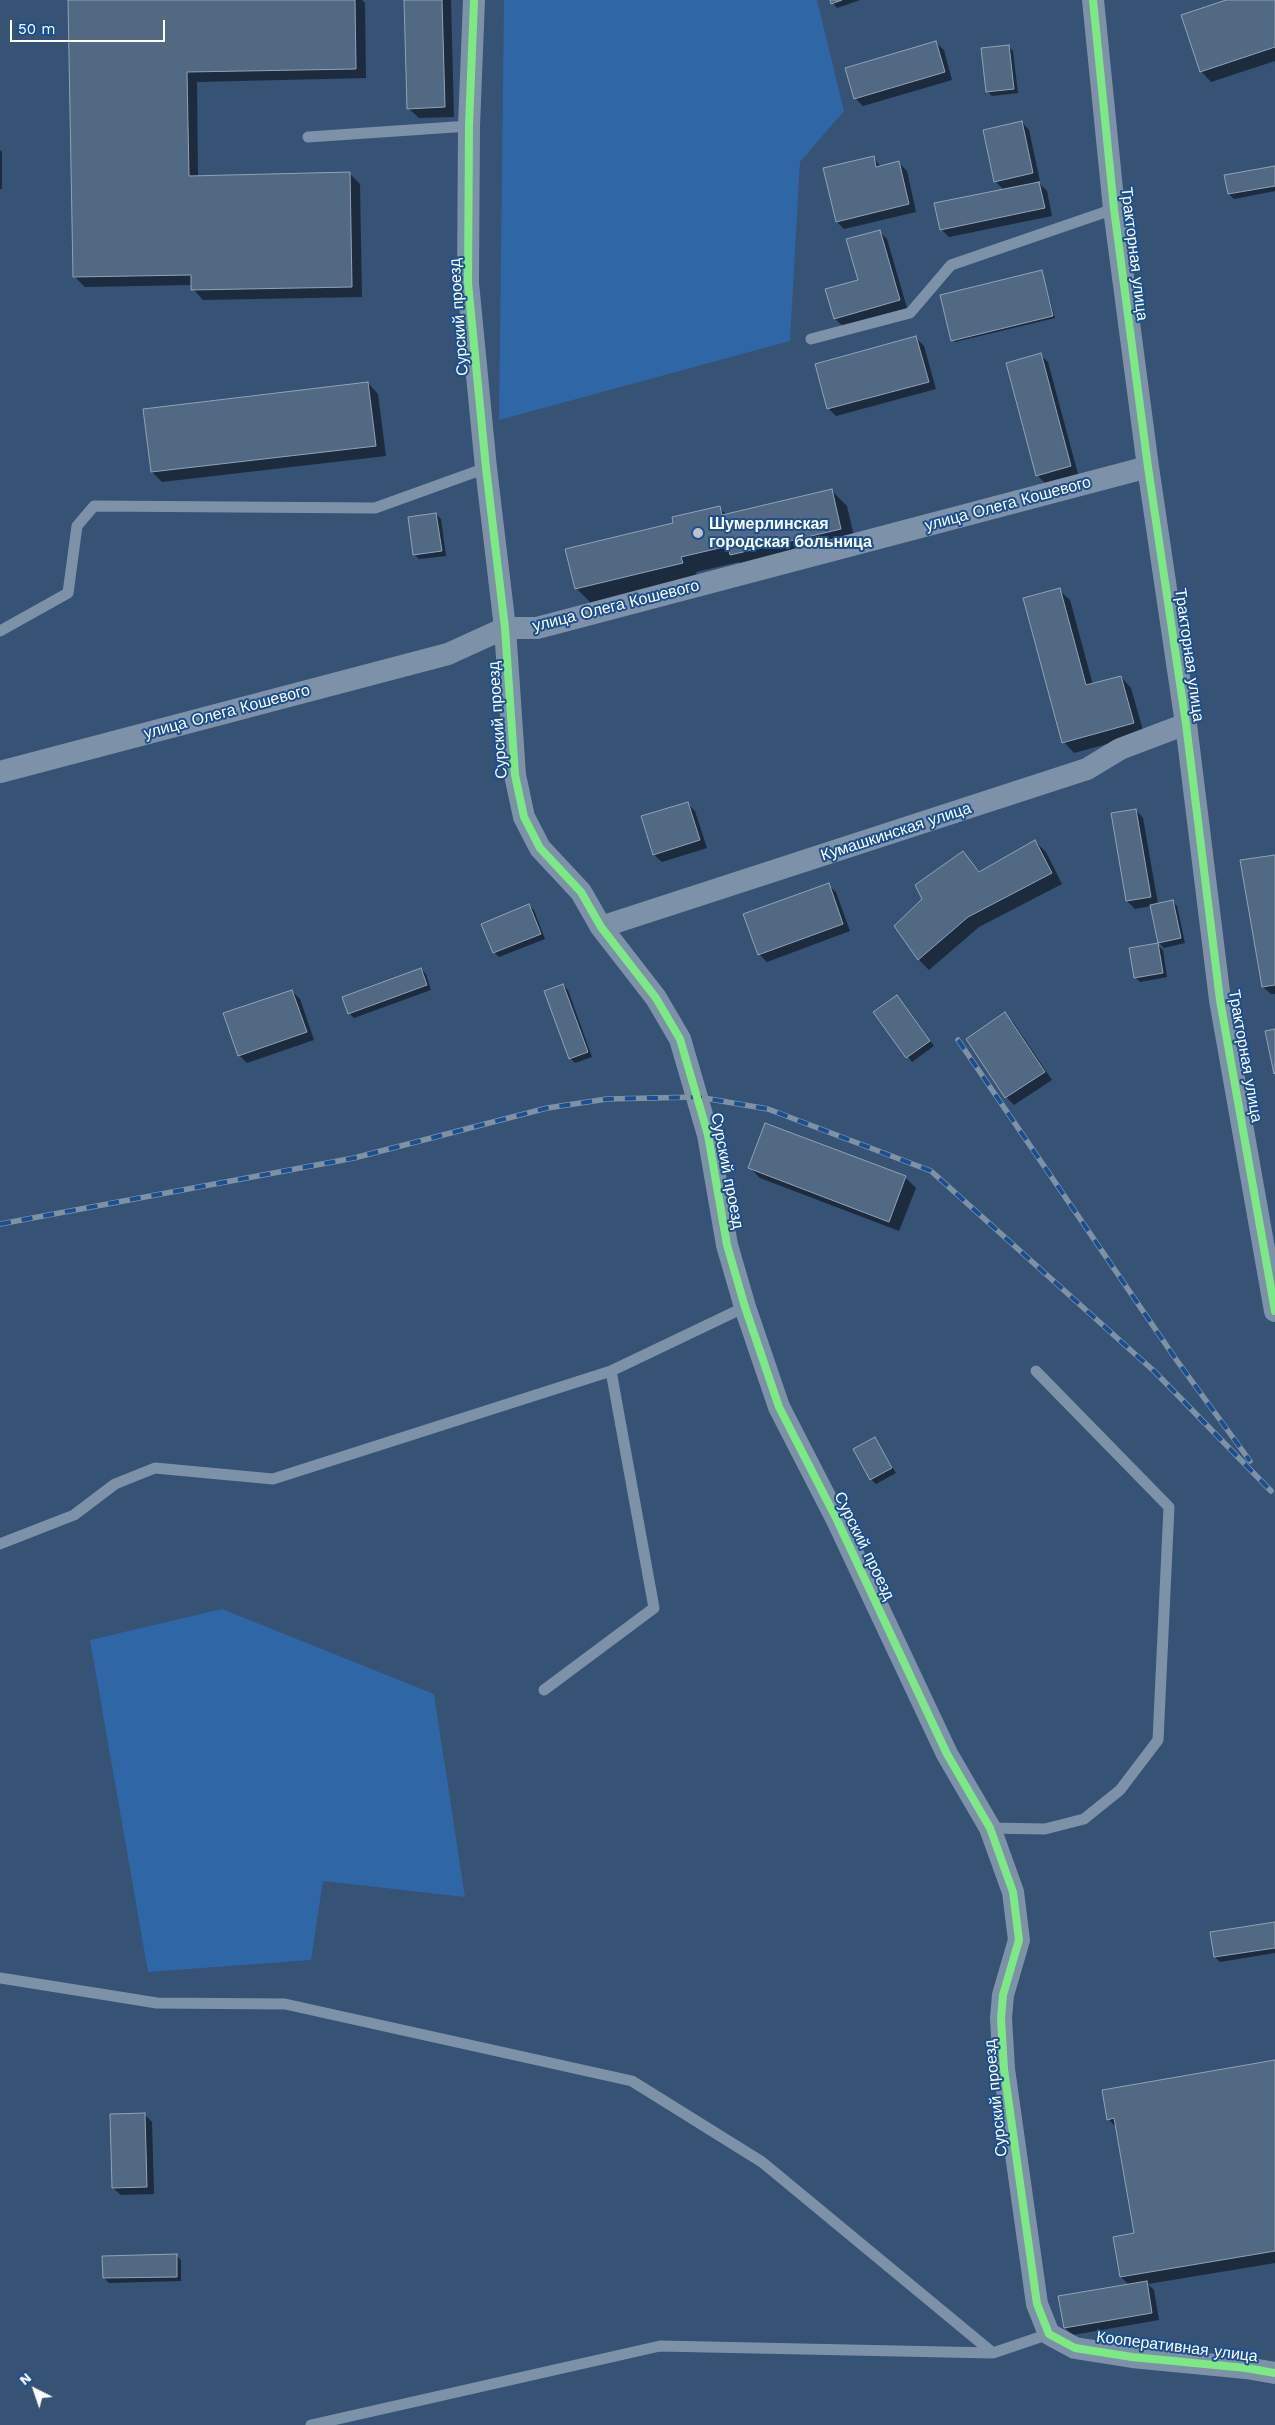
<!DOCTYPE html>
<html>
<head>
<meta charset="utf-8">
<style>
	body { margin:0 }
	#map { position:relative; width:1275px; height:2425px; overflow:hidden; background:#365274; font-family:"Work Sans",sans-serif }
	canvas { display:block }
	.north { position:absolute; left:10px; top:2365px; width:50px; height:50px; -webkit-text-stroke:4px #1b4f8f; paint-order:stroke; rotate:319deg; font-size:14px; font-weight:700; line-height:20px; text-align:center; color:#fff }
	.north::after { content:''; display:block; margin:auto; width:18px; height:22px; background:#fff; clip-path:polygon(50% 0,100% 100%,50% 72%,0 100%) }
	.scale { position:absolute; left:10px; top:20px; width:155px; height:22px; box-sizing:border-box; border:2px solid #fff; border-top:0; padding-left:6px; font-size:15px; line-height:18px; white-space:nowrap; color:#fff; -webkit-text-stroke:4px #1b4f8f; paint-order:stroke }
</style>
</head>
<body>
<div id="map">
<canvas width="1275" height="2425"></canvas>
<div class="north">N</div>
<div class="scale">50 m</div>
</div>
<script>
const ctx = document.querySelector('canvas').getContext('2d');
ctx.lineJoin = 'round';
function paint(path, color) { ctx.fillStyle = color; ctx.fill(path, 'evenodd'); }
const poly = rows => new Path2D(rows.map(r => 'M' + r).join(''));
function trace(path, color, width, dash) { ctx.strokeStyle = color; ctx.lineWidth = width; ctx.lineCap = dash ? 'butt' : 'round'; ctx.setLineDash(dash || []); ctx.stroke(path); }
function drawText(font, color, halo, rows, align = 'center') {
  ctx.font = font + ' "Work Sans",sans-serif'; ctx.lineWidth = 4; ctx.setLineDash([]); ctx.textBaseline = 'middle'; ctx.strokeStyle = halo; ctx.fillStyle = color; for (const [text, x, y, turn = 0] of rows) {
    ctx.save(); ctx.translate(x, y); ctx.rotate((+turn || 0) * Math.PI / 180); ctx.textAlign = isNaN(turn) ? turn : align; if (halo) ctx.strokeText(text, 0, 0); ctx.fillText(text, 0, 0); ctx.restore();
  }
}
paint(poly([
	[504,0,817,0,844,111,800,162,790,341,499,420],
	[222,1609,434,1694,465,1897,323,1881,311,1960,148,1972,90,1640]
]), '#2f66a5');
paint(poly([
	[70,0,362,0,365,3,366,78,197,82,198,177,350,174,360,184,362,297,203,300,193,289,192,285,85,287,74,276],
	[405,0,451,0,454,117,419,118,408,108],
	[831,0,860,0,837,8],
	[1230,0,1275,0,1275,61,1211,82,1201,71],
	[936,43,944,50,952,80,863,106,855,98],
	[1008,46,1013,51,1018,93,992,96,987,91],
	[1022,122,1029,130,1040,181,1037,181,1047,191,1052,216,949,237,941,229,1004,190,995,181],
	[0,150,2,152,2,189,0,189],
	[873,157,881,167,899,163,907,171,916,212,844,229,837,222],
	[1275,168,1275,191,1234,199,1229,194],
	[879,231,887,239,907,308,843,326,835,319,827,290,859,281],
	[1042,272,1055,318,955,342,953,340],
	[916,338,924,346,936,389,836,416,828,408],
	[1040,355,1048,362,1078,474,1045,483,1037,475],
	[368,383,378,394,386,456,162,482,152,472],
	[831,490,847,506,856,545,747,570,739,562,696,572,698,579,591,603,576,588,674,524,719,508,727,515],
	[436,514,441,519,446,556,419,559,414,554],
	[1059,590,1070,600,1093,685,1121,677,1131,688,1144,734,1074,753,1064,742],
	[687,803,695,811,707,848,662,862,654,855],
	[1136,810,1143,818,1158,904,1172,901,1177,906,1185,943,1164,948,1159,943,1151,906,1135,909,1127,901,1113,814],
	[1035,841,1046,852,1062,884,979,927,929,970,919,960,896,926,924,899,963,853,980,872],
	[1275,856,1275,994,1271,994,1263,987],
	[828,885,836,892,850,931,767,962,759,954],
	[529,906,534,910,545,939,499,957,494,952],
	[1158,945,1163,950,1167,977,1140,982,1135,977],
	[421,969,426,974,431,990,354,1018,349,1013],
	[563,985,568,990,592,1057,575,1063,570,1058],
	[292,991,300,999,314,1040,247,1063,239,1055],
	[897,997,934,1046,912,1062,875,1013],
	[1005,1014,1013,1022,1052,1080,1014,1105,1006,1097],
	[750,1168,905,1177,916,1188,899,1231,760,1178],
	[874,1438,896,1473,876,1484,871,1479],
	[1275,1923,1275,1953,1220,1962,1215,1957],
	[1275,2061,1275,2263,1148,2284,1154,2290,1159,2320,1073,2335,1065,2328,1129,2285,1121,2277,1135,2234,1117,2128,1108,2119],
	[144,2114,152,2122,154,2194,121,2195,113,2188],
	[176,2255,181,2260,181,2281,109,2283,104,2278]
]), '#0007');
const building = poly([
	[68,0,355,0,356,69,187,72,189,176,350,172,352,287,191,290,191,275,73,277,68,0],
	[404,0,442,0,445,107,407,109,404,0],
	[830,0,842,0,831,4,830,0],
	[1226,0,1275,0,1275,47,1200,72,1181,15,1226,0],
	[936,41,945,72,854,99,845,68,936,41],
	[1009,45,1014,89,986,92,981,48,1009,45],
	[1022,121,1033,173,994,182,983,130,1022,121],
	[874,156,876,167,899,161,909,204,836,222,823,168,874,156],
	[1275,166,1275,186,1228,194,1224,175,1275,166],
	[1039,182,1045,208,940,230,934,203,1039,182],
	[880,230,900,300,834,319,825,289,858,280,846,239,880,230],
	[1042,270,1053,316,951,341,940,295,1042,270],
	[916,336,929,382,827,409,815,364,916,336],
	[1041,353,1071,466,1036,476,1006,363,1041,353],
	[368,382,376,446,151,472,143,409,368,382],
	[832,489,841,529,730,555,728,546,681,557,683,563,575,589,565,549,673,523,672,517,720,506,722,515,832,489],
	[436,513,442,551,413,555,408,517,436,513],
	[1060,588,1086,685,1121,676,1134,723,1062,743,1023,598,1060,588],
	[688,802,700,840,653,855,641,816,688,802],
	[1136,809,1151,897,1126,901,1111,813,1136,809],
	[1035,840,1052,873,968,917,918,960,894,926,922,899,915,885,963,851,979,872,1035,840],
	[1275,855,1275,985,1262,987,1240,860,1275,855],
	[829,883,843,924,758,955,743,914,829,883],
	[1173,900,1181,938,1158,943,1150,905,1173,900],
	[529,904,541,934,493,953,481,924,529,904],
	[1158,943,1163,973,1134,978,1129,948,1158,943],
	[421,968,427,985,348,1014,342,997,421,968],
	[563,984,588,1052,569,1059,544,991,563,984],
	[292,990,307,1032,238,1056,223,1013,292,990],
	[897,995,930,1041,906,1058,873,1012,897,995],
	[1005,1012,1045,1072,1005,1098,966,1039,1005,1012],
	[1275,1029,1275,1073,1274,1074,1265,1031,1275,1029],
	[765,1123,906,1176,889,1222,748,1168,765,1123],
	[875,1437,892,1468,870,1480,853,1449,875,1437],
	[1275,1922,1275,1948,1214,1957,1210,1932,1275,1922],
	[1275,2060,1275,2251,1120,2277,1113,2237,1134,2233,1114,2118,1107,2120,1102,2090,1275,2060],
	[145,2113,147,2187,112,2188,110,2114,145,2113],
	[177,2254,177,2277,103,2278,102,2256,177,2254],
	[1147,2281,1152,2313,1064,2328,1058,2296,1147,2281]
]);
paint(building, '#526984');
trace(building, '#92a2b6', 1);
trace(poly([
	[308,137,469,126],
	[811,339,910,313,951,265,1114,209],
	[0,631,68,593,77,526,94,506,375,508,486,468],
	[0,1544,74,1515,115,1484,155,1468,273,1479,611,1371,745,1307],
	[544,1690,654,1608,611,1371],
	[990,1828,1045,1829,1084,1819,1120,1790,1158,1740,1169,1507,1036,1371],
	[0,1978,157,2003,285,2004,632,2081,762,2162,993,2353,1049,2334],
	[311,2425,660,2346,993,2353]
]), '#7d92a8', 11);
trace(poly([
	[474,0,469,126,468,283,486,468,505,628,515,775,524,817,540,848,581,892,601,927,656,998,680,1039,708,1135,727,1245,745,1307,779,1407,837,1520,947,1754,990,1828,1013,1892,1019,1940,1003,1995,1001,2018,1004,2069,1037,2304,1049,2334,1075,2348,1132,2357,1246,2368,1275,2373],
	[1093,0,1114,209,1148,467,1186,724,1220,1000,1275,1311],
	[0,772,448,654,505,628,537,628,1148,467],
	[601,927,1087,769,1120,749,1186,724]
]), '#7d92a8', 22);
const rail = poly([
	[958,1040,1175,1358,1250,1461],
	[0,1224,354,1158,547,1108,607,1099,698,1097,768,1109,931,1171,1155,1372,1271,1491]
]);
trace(rail, '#7e92a7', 5.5);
trace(rail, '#1b4f8f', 4, [11]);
trace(poly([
	[474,0,469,126,468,283,486,468,505,628,515,775,524,817,540,848,581,892,601,927,656,998,680,1039,708,1135,727,1245,745,1307,779,1407,837,1520,947,1754,990,1828,1013,1892,1019,1940,1003,1995,1001,2018,1004,2069,1037,2304,1049,2334,1075,2348,1132,2357,1246,2368,1275,2373],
	[1093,0,1114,209,1148,467,1186,724,1220,1000,1275,1311]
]), '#7ce984', 8);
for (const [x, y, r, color] of [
	[698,533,6,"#b9c2ce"]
]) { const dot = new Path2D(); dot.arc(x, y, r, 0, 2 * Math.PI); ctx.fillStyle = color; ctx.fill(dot); trace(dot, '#1b4f8f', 2); }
drawText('16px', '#fff', '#1b4f8f', [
	["Тракторная улица",1134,254,83],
	["Сурский проезд",459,317,-94],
	["улица Олега Кошевого",1008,504,-15],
	["улица Олега Кошевого",616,606,-14],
	["Тракторная улица",1189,655,82],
	["улица Олега Кошевого",227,712,-15],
	["Сурский проезд",498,720,-94],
	["Кумашкинская улица",896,832,-18],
	["Тракторная улица",1245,1056,80],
	["Сурский проезд",727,1171,79],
	["Сурский проезд",864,1546,64],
	["Сурский проезд",996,2098,-96],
	["Кооперативная улица",1177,2347,7]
]);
drawText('bold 16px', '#fff', '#1b4f8f', [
	["Шумерлинская",709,524],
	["городская больница",709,542]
], 'left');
</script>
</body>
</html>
